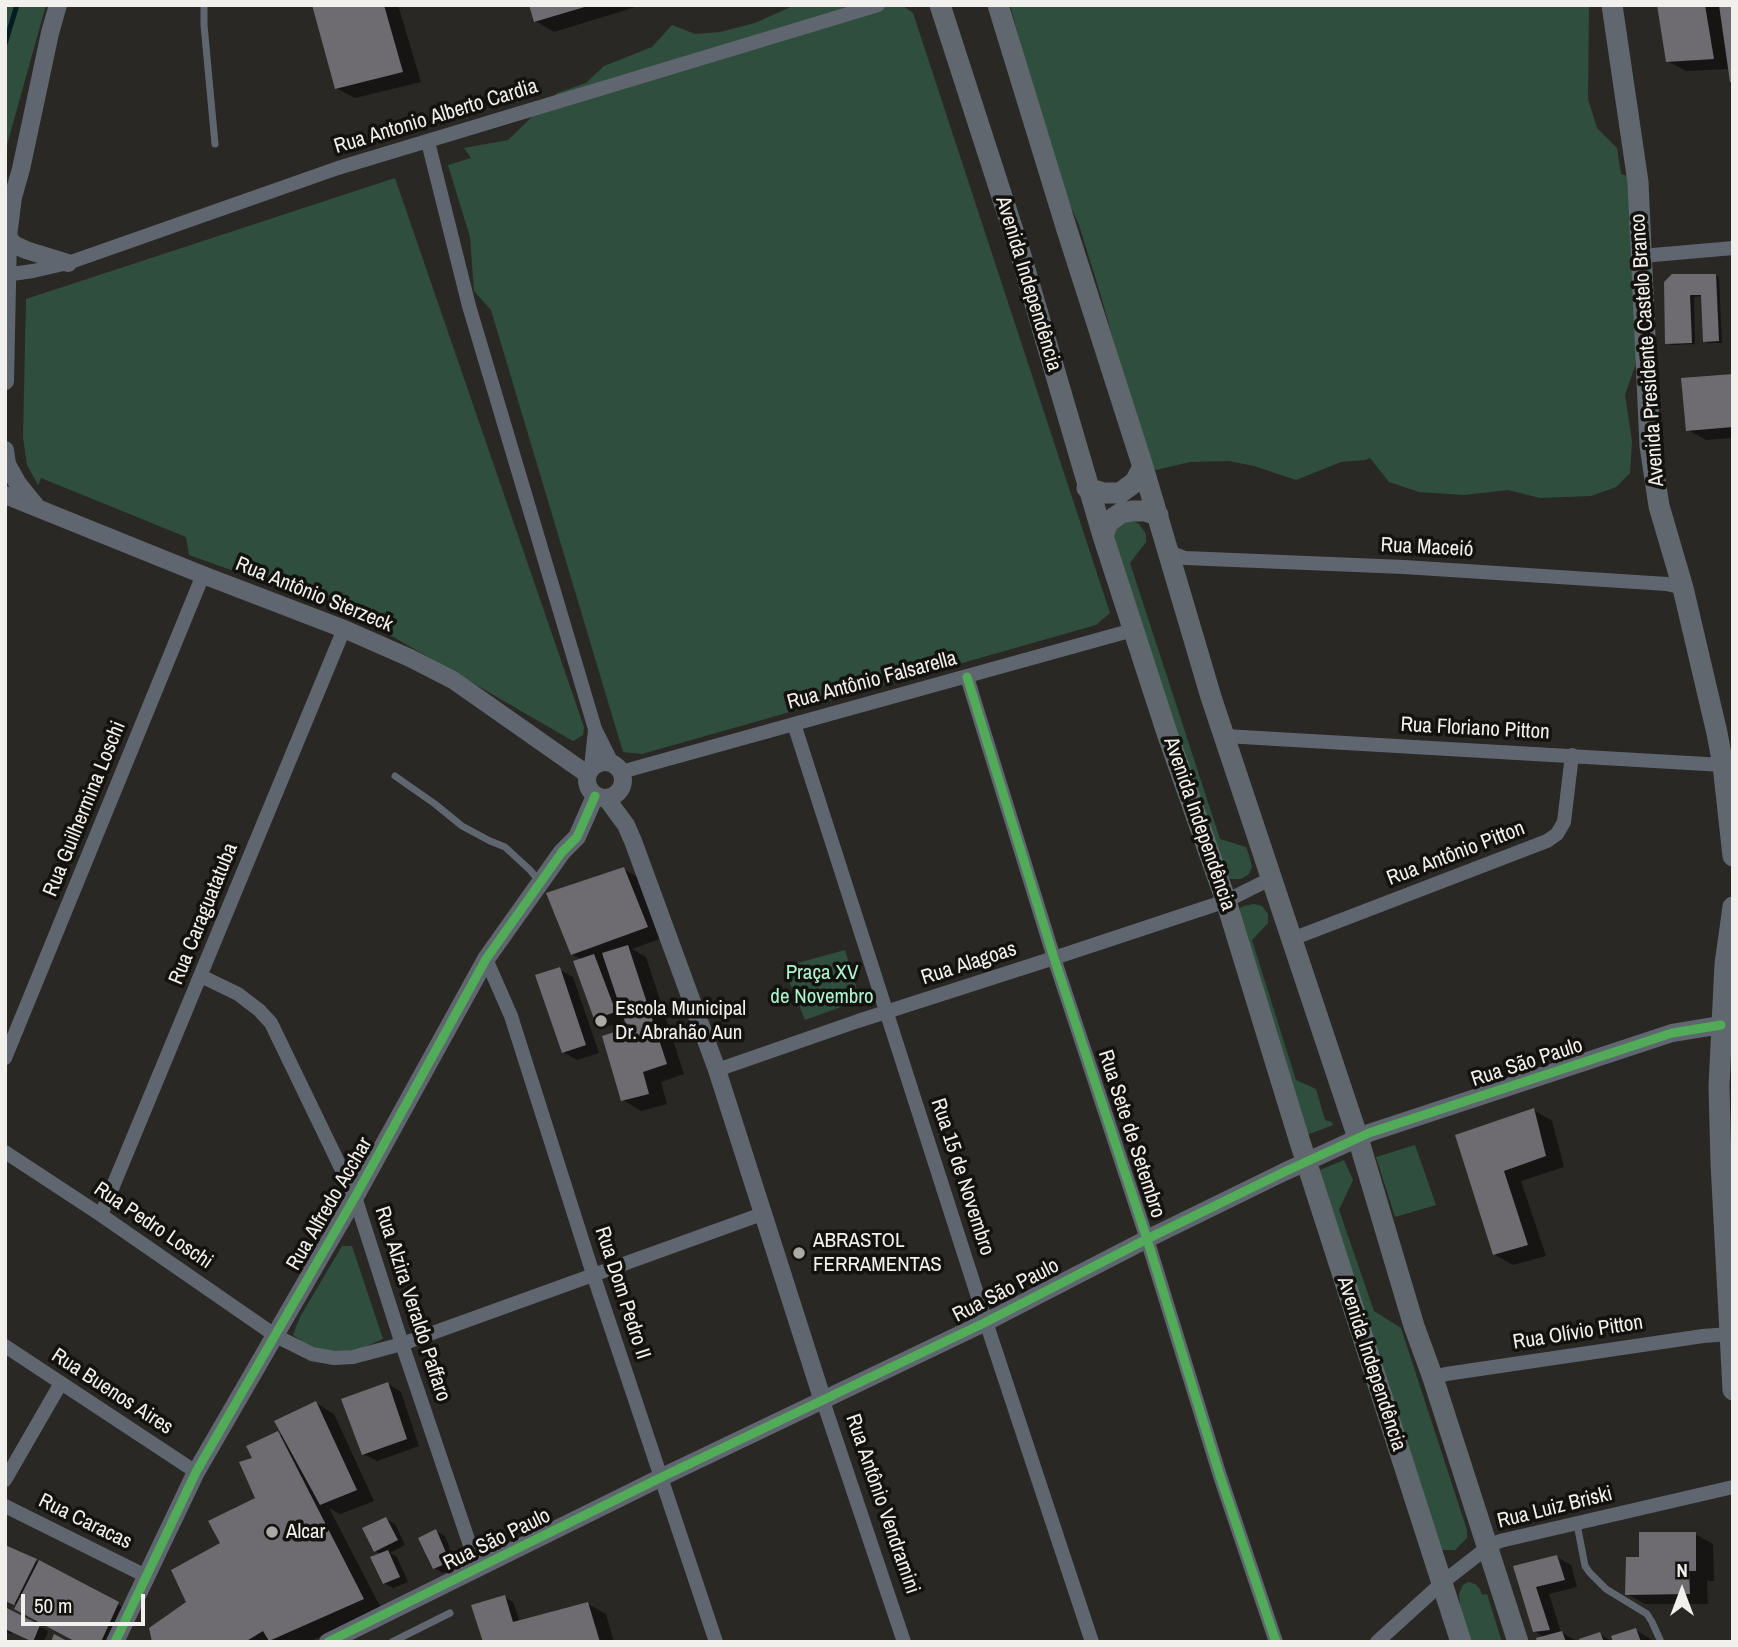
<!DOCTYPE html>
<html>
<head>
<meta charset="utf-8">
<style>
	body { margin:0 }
	#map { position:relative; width:1738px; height:1647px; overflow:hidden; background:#2a2825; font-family:"Archivo Narrow",sans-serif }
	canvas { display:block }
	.frame { position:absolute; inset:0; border:7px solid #f2f0ec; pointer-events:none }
	.north { position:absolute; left:1647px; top:1556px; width:70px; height:70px; -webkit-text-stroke:5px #13120f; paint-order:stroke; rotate:0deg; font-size:19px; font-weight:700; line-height:28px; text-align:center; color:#f2f0ec }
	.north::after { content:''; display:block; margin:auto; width:24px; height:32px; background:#f2f0ec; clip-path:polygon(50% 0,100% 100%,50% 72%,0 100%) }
	.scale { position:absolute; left:21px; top:1594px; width:124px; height:32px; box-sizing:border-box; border:4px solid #f2f0ec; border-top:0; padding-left:9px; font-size:21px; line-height:24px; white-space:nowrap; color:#f2f0ec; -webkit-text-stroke:5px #13120f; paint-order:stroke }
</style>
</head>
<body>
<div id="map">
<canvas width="1738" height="1647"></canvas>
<div class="frame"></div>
<div class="north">N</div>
<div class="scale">50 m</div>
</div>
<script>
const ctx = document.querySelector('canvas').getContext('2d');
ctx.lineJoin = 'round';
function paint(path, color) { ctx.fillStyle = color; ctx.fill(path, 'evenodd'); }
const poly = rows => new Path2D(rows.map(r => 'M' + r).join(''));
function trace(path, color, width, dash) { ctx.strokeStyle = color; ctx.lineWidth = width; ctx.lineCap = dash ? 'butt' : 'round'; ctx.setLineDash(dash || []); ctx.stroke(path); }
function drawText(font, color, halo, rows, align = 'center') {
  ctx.font = font + ' "Archivo Narrow",sans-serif'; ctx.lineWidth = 7; ctx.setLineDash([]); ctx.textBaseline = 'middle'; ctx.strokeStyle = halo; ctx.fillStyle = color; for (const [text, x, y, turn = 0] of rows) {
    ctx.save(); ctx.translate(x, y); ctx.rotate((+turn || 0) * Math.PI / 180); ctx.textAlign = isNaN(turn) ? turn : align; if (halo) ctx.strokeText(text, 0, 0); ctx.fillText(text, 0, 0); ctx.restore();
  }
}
paint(poly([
	[5,5,46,5,5,152],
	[795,5,902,5,913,13,1110,613,1096,625,642,754,623,752,491,310,474,291,470,237,448,165,471,158,464,148,508,140,557,93,586,83,604,66,652,47,672,25,695,34,720,32,755,23],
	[1010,5,1589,5,1588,99,1597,128,1617,148,1621,174,1630,177,1639,338,1635,366,1625,395,1632,441,1630,473,1616,487,1591,496,1540,498,1508,490,1464,495,1419,492,1389,482,1370,458,1365,460,1341,462,1296,480,1254,466,1229,461,1190,462,1156,470,1147,463,1101,296,1079,225,1067,198,1041,118],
	[395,178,584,727,583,735,573,741,352,613,189,555,186,537,41,478,38,485,27,465,23,437,26,299],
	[1132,520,1139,524,1146,534,1146,542,1130,563,1220,839,1246,847,1249,855,1252,867,1249,874,1241,879,1231,879,1224,875,1111,533,1114,527],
	[1254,904,1262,906,1268,914,1268,923,1252,940,1296,1080,1316,1089,1325,1120,1332,1122,1333,1125,1304,1136,1238,909,1244,906],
	[845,950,860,1000,805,1020,783,967],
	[1415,1145,1436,1205,1395,1217,1376,1157],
	[1344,1160,1353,1180,1339,1210,1374,1311,1401,1328,1467,1530,1467,1538,1455,1550,1443,1550,1438,1545,1315,1172],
	[342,1246,352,1246,383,1339,358,1350,331,1352,308,1346,293,1335,300,1317],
	[1468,1582,1475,1584,1480,1589,1482,1595,1487,1594,1502,1642,1466,1642,1454,1605,1460,1603,1459,1594,1463,1585]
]), '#304e3e');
paint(poly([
	[314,5,398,5,421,82,355,98,336,88],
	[531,5,642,5,554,32,535,21],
	[1659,5,1733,5,1730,69,1686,71,1667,61],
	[1716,275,1719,277,1722,343,1708,343,1704,341,1703,296,1694,297,1695,344,1671,345,1667,343,1666,283],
	[1733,376,1733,438,1706,440,1688,430],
	[624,869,642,880,665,937,632,949,646,957,684,1074,661,1082,667,1104,641,1111,623,1100,629,1029,626,1020,609,1026,595,1018,582,960,572,954],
	[559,969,573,977,599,1053,577,1060,563,1052],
	[1534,1110,1552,1121,1564,1167,1521,1181,1546,1256,1513,1265,1494,1254,1458,1136],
	[388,1384,401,1392,419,1446,377,1461,363,1454],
	[316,1403,334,1414,374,1501,340,1514,329,1508,382,1610,308,1642,154,1642,188,1602,222,1544,257,1499,254,1459,278,1433,285,1437],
	[386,1519,395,1524,405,1545,390,1553,397,1557,408,1582,393,1588,384,1583,382,1555,375,1551],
	[436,1531,445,1536,457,1567,443,1573,434,1568],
	[1695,1534,1713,1544,1714,1581,1707,1581,1708,1604,1645,1604,1627,1594,1641,1558],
	[1557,1557,1571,1565,1577,1587,1549,1594,1561,1632,1578,1642,1539,1642,1545,1638,1534,1631,1515,1567],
	[36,1561,126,1609,111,1642,79,1642,23,1607,6,1599],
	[504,1596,513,1602,520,1622,588,1604,606,1614,614,1642,485,1642],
	[5,1609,48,1631,44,1642,34,1642,13,1632,11,1634,5,1632],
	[1636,1630,1655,1642,1615,1642],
	[1600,1634,1613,1642,1581,1642]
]), '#0007');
trace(poly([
	[5,44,17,5]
]), '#061c24', 5);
paint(poly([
	[312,5,384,5,403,72,335,89],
	[529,5,588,5,588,6,534,22],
	[1657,5,1705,5,1714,59,1666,62],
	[1719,5,1733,5,1733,82,1730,82],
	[1672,274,1716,274,1719,341,1703,342,1701,295,1690,295,1692,343,1665,344,1664,282],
	[1733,374,1733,427,1686,431,1681,378],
	[624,867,648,927,571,955,546,893],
	[628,945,667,1064,643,1072,649,1094,621,1101,602,1036,627,1028,602,953],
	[594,954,616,1012,594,1019,573,961],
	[560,967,586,1045,562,1053,535,975],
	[1534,1108,1546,1156,1504,1171,1528,1245,1493,1255,1455,1135],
	[388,1382,407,1439,362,1455,341,1399],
	[316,1401,357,1490,320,1505,274,1421],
	[278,1431,364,1599,269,1641,263,1631,245,1642,152,1642,149,1628,186,1602,171,1570,220,1543,208,1521,255,1498,239,1462,252,1458,246,1446],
	[386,1517,398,1540,374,1552,362,1528],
	[436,1529,450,1562,433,1569,418,1538],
	[1639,1532,1696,1532,1696,1571,1689,1571,1690,1594,1625,1595,1626,1557,1639,1557],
	[5,1545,37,1559,14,1605,5,1601],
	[388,1550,400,1577,383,1584,370,1557],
	[1557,1555,1565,1580,1536,1587,1550,1630,1533,1632,1513,1566],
	[39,1560,119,1602,101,1642,76,1642,14,1609],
	[505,1595,513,1622,588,1602,600,1642,483,1642,471,1605],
	[5,1607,40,1625,33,1642,5,1629],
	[1636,1628,1641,1642,1613,1642,1611,1636],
	[1562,1631,1566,1642,1537,1642,1536,1638],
	[1600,1632,1604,1642,1580,1642,1579,1639],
	[54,1634,69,1642,51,1642]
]), '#6e6b71');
trace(poly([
	[204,5,204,25,215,144],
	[395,776,435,804,462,826,490,841,505,847,530,870,540,882],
	[1577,1524,1585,1566,1590,1573,1606,1589,1647,1614,1652,1622,1661,1642],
	[392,1642,450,1613]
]), '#60666f', 7);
trace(poly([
	[428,142,469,306,595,729,612,763],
	[1642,256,1733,248],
	[5,275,33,271,68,263,338,168,878,5],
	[1169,552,1185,558,1404,567,1667,584,1683,588],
	[967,677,1054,958,1147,1239,1220,1476,1276,1642],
	[794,724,986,1322,1092,1642],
	[1225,736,1723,765],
	[591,768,595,730],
	[621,772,1133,630],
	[1292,939,1547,841,1557,834,1564,822,1572,755],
	[486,959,511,1016,593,1274,716,1642],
	[201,976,238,994,259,1010,271,1023,355,1197,402,1344,478,1569],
	[5,1058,203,575],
	[717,1070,858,1021,1054,958,1226,901,1272,878],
	[5,1152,101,1215,276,1336,312,1354,334,1358,353,1357,402,1344,762,1214],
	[101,1215,344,629],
	[5,1346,196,1472],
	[1433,1378,1446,1374,1703,1336,1730,1334],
	[823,1401,904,1642],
	[5,1480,61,1383],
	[5,1506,146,1576],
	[1377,1642,1443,1582,1488,1547,1500,1541,1733,1487]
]), '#60666f', 14);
trace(poly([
	[8,236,13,244,26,250,68,263],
	[5,381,8,236,13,197,21,169,50,33,58,5],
	[5,450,7,464,18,484,35,505],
	[5,495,203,575,344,629,410,658,453,680,587,774],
	'587 780a18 18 0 1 1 36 0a18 18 0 1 1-36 0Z',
	[606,798,626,825,633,841,717,1070,823,1401],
	[115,1642,196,1472,355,1197,486,959,562,852,577,837,595,796],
	[328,1642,662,1477,986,1322,1147,1239,1284,1172,1369,1133,1672,1033,1721,1025]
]), '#60666f', 18);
trace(poly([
	[940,5,1019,249,1103,536,1167,733,1226,901,1299,1139,1461,1642],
	[998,5,1067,230,1143,467,1211,697,1358,1138,1414,1326,1433,1378,1518,1642],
	[1612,5,1638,182,1650,446,1659,506,1683,588,1717,733,1723,765,1733,856],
	[1087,488,1104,493,1120,493,1135,482,1143,467],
	[1103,536,1108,522,1121,513,1132,511,1145,511,1158,515],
	[1733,907,1725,964,1719,1086,1721,1163,1733,1390]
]), '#60676e', 21);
trace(poly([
	[967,677,1054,958,1147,1239,1220,1476,1276,1642],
	[115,1642,196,1472,355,1197,486,959,562,852,577,837,595,796],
	[328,1642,662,1477,986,1322,1147,1239,1284,1172,1369,1133,1672,1033,1721,1025]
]), '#51ab58', 9);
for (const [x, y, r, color] of [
	[601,1021,7,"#acaaa6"],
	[799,1253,7,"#acaaa6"],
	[272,1532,7,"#acaaa6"]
]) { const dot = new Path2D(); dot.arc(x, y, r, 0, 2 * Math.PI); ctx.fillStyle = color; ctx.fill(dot); trace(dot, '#13120f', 2.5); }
drawText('21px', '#f2f0ec', '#13120f', [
	["Rua Antonio Alberto Cardia",436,117,-17],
	["Avenida Independência",1028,284,73],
	["Avenida Presidente Castelo Branco",1648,350,-94],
	["Rua Maceió",1427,548,3],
	["Rua Antônio Sterzeck",314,595,22],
	["Rua Antônio Falsarella",872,681,-15],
	["Rua Floriano Pitton",1475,729,3],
	["Rua Guilhermina Loschi",85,809,-68],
	["Avenida Independência",1199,824,71],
	["Rua Antônio Pitton",1456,854,-21],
	["Rua Caraguatatuba",204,914,-68],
	["Rua Alagoas",969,964,-18],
	["Rua São Paulo",1527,1063,-18],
	["Rua Sete de Setembro",1131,1134,72],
	["Rua 15 de Novembro",962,1177,72],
	["Rua Alfredo Acchar",330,1204,-60],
	["Rua Pedro Loschi",153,1226,34],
	["Rua São Paulo",1006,1291,-27],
	["Rua Dom Pedro II",622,1293,72],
	["Rua Alzira Veraldo Paffaro",412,1304,72],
	["Rua Olívio Pitton",1578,1333,-9],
	["Avenida Independência",1371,1364,72],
	["Rua Buenos Aires",112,1392,33],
	["Rua Antônio Vendramini",882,1504,71],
	["Rua Luiz Briski",1555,1508,-14],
	["Rua Caracas",85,1522,26],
	["Rua São Paulo",497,1540,-26]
]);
drawText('21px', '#acf5ce', '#13120f', [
	["Praça XV",822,973],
	["de Novembro",822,997]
]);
drawText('21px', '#f2f0ec', '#13120f', [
	["Escola Municipal",615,1009],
	["Dr. Abrahão Aun",615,1033],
	["ABRASTOL",813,1241],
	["FERRAMENTAS",813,1265],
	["Alcar",286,1532]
], 'left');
</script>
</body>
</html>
